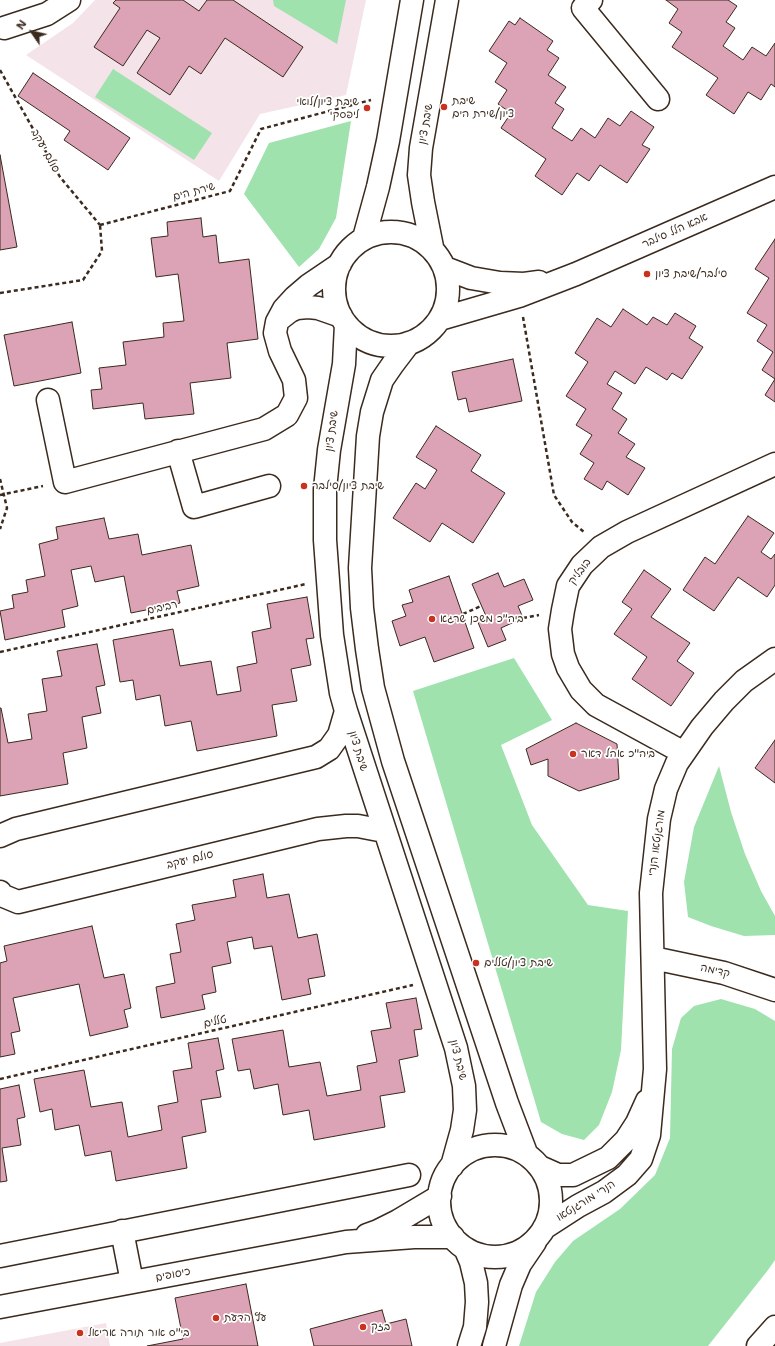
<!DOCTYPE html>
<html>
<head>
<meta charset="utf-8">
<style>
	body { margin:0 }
	#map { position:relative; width:775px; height:1346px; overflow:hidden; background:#fff; font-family:"Shantell Sans",sans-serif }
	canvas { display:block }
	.north { position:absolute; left:12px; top:12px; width:40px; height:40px; -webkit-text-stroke:3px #fff; paint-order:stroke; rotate:304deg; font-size:11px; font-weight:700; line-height:16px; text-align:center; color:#3b2a1e }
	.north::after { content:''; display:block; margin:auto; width:14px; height:18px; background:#3b2a1e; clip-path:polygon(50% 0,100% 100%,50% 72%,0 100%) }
</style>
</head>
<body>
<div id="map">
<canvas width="775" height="1346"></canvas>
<div class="north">N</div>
</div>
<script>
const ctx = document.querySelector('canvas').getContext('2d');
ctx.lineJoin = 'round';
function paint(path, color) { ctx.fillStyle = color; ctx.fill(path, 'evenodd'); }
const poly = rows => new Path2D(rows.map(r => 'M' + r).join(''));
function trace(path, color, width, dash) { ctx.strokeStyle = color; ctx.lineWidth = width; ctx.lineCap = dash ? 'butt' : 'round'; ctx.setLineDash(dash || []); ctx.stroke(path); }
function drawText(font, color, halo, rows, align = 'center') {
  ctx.font = font + ' "Shantell Sans","Playpen Sans Hebrew",sans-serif'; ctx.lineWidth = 3.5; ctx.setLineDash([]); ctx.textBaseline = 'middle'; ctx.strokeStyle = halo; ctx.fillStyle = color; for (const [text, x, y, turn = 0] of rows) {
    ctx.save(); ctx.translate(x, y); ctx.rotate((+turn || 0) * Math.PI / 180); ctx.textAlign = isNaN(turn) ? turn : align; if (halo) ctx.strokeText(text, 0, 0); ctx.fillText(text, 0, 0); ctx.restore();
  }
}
paint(poly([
	[95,0,366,0,346,95,260,114,219,181,26,55,73,23],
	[106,1323,110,1346,0,1346,0,1343]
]), '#f4e3e9');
paint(poly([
	[273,0,346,0,337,44,274,6],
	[113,69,212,133,194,160,95,97],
	[351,121,336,218,319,249,299,267,244,194,269,143],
	[514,658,552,720,501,745,532,825,588,905,628,911,621,1050,612,1092,599,1125,584,1140,562,1134,541,1122,413,691],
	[719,766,731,812,745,854,761,891,775,916,775,935,744,936,711,926,688,917,684,882,694,827],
	[721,999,755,1009,775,1021,775,1260,768,1270,708,1346,519,1346,536,1292,555,1262,573,1241,620,1209,655,1175,670,1138,672,1049,681,1018,694,1006]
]), '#9fe2ae');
const building = poly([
	[116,0,183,0,199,11,207,0,233,0,303,47,283,77,225,38,201,74,189,66,170,95,137,73,160,38,147,30,123,66,94,47,120,8,113,3,116,0],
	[666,0,728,0,737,6,726,22,735,28,723,46,743,60,752,47,766,56,775,43,775,87,771,84,761,100,748,92,734,114,706,95,718,78,672,47,682,32,669,23,678,9,666,0],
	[520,18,553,41,547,50,559,58,548,75,566,87,555,103,564,109,552,128,572,141,581,128,595,138,608,118,620,126,631,111,654,127,642,145,650,149,627,183,600,165,589,181,577,173,562,195,535,176,546,159,501,128,511,113,498,104,507,90,495,82,507,63,489,51,509,21,515,25,520,18],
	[33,73,130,138,108,170,64,140,70,131,18,96,33,73],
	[0,155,17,247,0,250,0,155],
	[201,218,203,237,216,235,219,263,249,259,258,339,227,343,231,378,190,383,194,414,145,419,143,403,93,409,91,390,102,389,99,368,126,365,123,342,164,337,163,323,184,321,178,274,156,277,151,238,168,236,167,222,201,218],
	[775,239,775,379,762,370,773,352,757,341,767,325,747,313,769,278,755,269,775,239],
	[623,309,647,325,653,317,667,325,675,313,696,326,689,338,703,347,682,379,672,373,667,380,646,367,635,384,615,371,607,384,622,393,612,409,627,419,618,433,635,444,626,457,645,468,628,495,607,481,602,490,584,479,594,463,580,454,592,435,576,425,586,409,566,396,588,362,575,353,597,318,611,327,623,309],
	[72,322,81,373,14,386,4,335,72,322],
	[513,359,522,401,469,412,466,398,458,400,452,372,513,359],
	[775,379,775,402,765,395,775,379],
	[436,426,481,455,471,471,505,493,473,543,442,523,430,542,393,518,416,483,425,489,437,470,416,457,436,426],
	[748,516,774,533,761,552,771,559,775,554,775,585,767,597,738,577,714,611,683,590,705,557,715,564,748,516],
	[104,518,109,539,138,534,142,555,191,545,199,586,177,591,180,603,131,613,124,576,95,582,91,566,71,570,78,606,62,610,65,627,5,640,0,611,14,608,12,595,28,592,26,580,45,576,39,544,58,539,56,527,104,518],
	[644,570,671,589,651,617,690,643,677,661,694,673,671,706,632,679,647,657,614,634,632,609,622,602,644,570],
	[498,573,504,587,524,579,533,600,518,606,523,618,501,628,506,640,488,647,477,620,486,616,472,584,498,573],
	[449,576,474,648,434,662,425,637,400,646,392,621,406,616,402,605,413,602,409,590,449,576],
	[307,597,314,638,306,639,311,665,291,669,297,701,272,705,277,736,197,751,191,721,165,726,160,695,136,700,133,680,120,682,113,640,173,629,180,666,211,661,217,695,241,691,237,667,257,663,252,632,271,628,267,604,307,597],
	[97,644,105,685,96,687,101,713,82,717,87,748,63,753,68,784,0,796,0,708,1,708,8,743,32,739,28,714,47,711,42,679,62,676,57,651,97,644],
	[576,723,617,744,619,779,579,791,548,776,548,759,531,765,526,749,576,723],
	[775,740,775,783,755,768,775,740],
	[263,874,267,898,289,894,298,938,317,934,325,976,308,979,311,994,282,1000,272,946,254,949,252,937,227,942,231,963,212,967,216,992,202,995,205,1009,161,1018,156,987,175,983,170,954,181,952,176,924,195,920,192,905,236,897,233,880,263,874],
	[92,926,104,978,124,974,131,1008,124,1010,128,1027,90,1036,79,984,13,998,20,1031,11,1033,15,1054,0,1057,0,963,7,961,4,946,92,926],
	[416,998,422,1029,414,1030,418,1056,399,1060,405,1092,380,1096,385,1127,314,1140,309,1110,283,1115,278,1084,254,1089,250,1069,238,1071,232,1039,283,1030,289,1067,320,1062,327,1096,361,1090,357,1066,377,1062,371,1031,391,1028,386,1003,416,998],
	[218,1038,224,1069,216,1071,221,1097,201,1100,206,1132,182,1137,187,1168,116,1181,111,1151,85,1156,79,1125,55,1130,52,1109,40,1112,34,1079,84,1070,91,1107,122,1102,128,1137,162,1130,158,1106,178,1102,173,1071,192,1068,188,1043,218,1038],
	[19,1085,25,1117,17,1119,21,1145,2,1148,7,1181,0,1182,0,1089,19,1085],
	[246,1284,258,1346,147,1346,183,1339,175,1298,246,1284],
	[382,1310,386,1324,406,1319,412,1346,314,1346,310,1329,382,1310]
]);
paint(building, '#dba3b5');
trace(building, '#3b2a1e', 1);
const minor = poly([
	[591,0,583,8,658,99],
	[4,28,47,14,69,0],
	'334 289a57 57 0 1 1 114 0a57 57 0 1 1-114 0Z',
	[364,238,378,187,388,141,412,0],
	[432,247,423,202,419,175,421,148,447,0],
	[445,268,471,278,500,283,524,284,539,282],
	[281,318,290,311,297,308,308,307,318,308,341,316],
	[440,319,519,296,576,274,775,187],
	[346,324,344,364,329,450,325,489,325,540,332,635,341,693,346,711,456,1048,464,1086,465,1110,462,1130,452,1166],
	[409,343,393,364,382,380,372,412,368,436,360,568,362,608,367,649,373,688,393,761,507,1103,526,1153],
	[48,400,65,482,264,429,287,415,296,398,294,380,280,351,275,333,277,322,284,309,295,297,309,285,340,264],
	[178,451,194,507,269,486],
	[684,753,596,705,581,690,568,668,563,654,560,629,563,610,568,586,582,565,601,547,627,532,775,464],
	[0,836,16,829,316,757,329,749,339,735,346,711],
	[0,892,1,895,18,902,318,829,346,826,358,826,384,831],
	[653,958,724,973,775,990],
	'439 1201a56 56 0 1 1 112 0a56 56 0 1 1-112 0Z',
	[540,1167,558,1175,573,1175,608,1158,626,1140,637,1123,647,1101],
	[544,1228,578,1206,604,1192,627,1175,641,1159,649,1135,655,1069,651,893,659,819,666,789,677,763,702,727,724,701,744,681,775,659],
	[122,1231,132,1282],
	[367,1235,378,1231,398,1221,440,1196],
	[465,1248,471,1262,476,1283,477,1302,475,1327,469,1346],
	[0,1256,409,1175],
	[0,1307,346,1242,414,1237,453,1237],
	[494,1346,511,1285,520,1264,535,1242],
	[758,1346,775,1327]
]);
trace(minor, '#3b2a1e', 25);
trace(poly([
	[0,70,60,177,100,225],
	[100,225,230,191,261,129,371,100],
	[0,293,83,280,102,251,100,225],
	[523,317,554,495,572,522,584,532],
	[0,479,7,508,0,529],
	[0,495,43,486],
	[463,614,481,606],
	[523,618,539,615],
	[0,652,306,584],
	[0,1079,413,985]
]), '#3b2a1e', 2.5, [4, 3]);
trace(minor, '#fff', 22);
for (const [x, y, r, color] of [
	[444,107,4,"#c8321e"],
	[367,108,4,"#c8321e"],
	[647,274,4,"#c8321e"],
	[304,486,4,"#c8321e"],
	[432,619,4,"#c8321e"],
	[573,754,4,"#c8321e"],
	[476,963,4,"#c8321e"],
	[216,1318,4,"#c8321e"],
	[363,1327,4,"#c8321e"],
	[80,1333,4,"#c8321e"]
]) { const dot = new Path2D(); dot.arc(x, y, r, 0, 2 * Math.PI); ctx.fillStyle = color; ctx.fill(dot); trace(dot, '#fff', 1.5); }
drawText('11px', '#3b2a1e', '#fff', [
	["שיבת",452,101],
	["ציון/שירת הים",452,114],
	["שיבת ציון/לואי",359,102,"right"],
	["ליפסקי",359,115,"right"],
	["סילבר/שיבת ציון",655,274],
	["שיבת ציון/סילבר",312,486],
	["ביה\"כ משכן שרגא",440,619],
	["ביה\"כ אהל דאר",581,754],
	["שיבת ציון/טללים",484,963],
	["עץ הדעת",224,1318],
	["בזק",371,1327],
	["בי\"ס אור תורה אריאל",88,1333]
], 'left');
drawText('11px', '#3b2a1e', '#fff', [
	["שיבת ציון",426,124,-80],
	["סולם יעקב",45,151,61],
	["שירת הים",194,192,-15],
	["אבא הלל סילבר",675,231,-24],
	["שיבת ציון",332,431,-82],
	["בובליק",580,572,-53],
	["רביבים",162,608,-13],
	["שיבת ציון",358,751,73],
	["מורגנטאו הנרי",657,843,-82],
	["סולם יעקב",190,860,-14],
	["קדימה",715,971,13],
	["טללים",215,1022,-13],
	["שיבת ציון",458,1060,76],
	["הנרי מורגנטאו",586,1201,-32],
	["כיסופים",173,1275,-11]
]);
</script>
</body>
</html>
